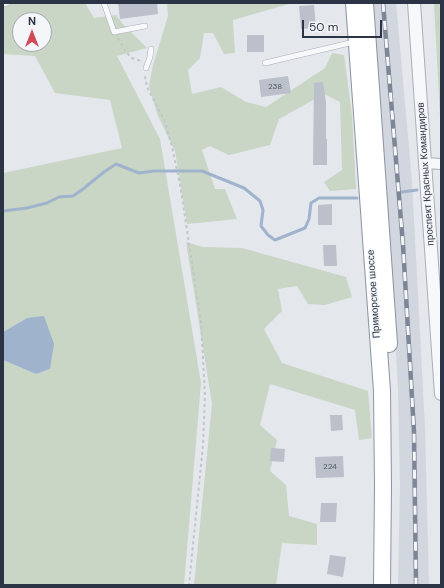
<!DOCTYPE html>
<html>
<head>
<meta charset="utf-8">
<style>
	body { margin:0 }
	#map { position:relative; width:444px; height:588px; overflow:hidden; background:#e4e7ec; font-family:"DM Sans",sans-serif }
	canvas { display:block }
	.frame { position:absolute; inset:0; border:4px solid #2b3445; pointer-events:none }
	.north { position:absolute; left:12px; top:12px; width:40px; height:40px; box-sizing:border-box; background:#f4f6f9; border:1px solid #a4a8b1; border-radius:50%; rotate:0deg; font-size:11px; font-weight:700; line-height:16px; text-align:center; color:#2b3445 }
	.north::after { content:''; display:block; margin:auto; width:14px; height:18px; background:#d1495b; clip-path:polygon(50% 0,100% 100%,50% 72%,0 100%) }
	.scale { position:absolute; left:302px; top:20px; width:80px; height:18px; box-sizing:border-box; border:2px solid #2b3445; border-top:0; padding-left:5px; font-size:12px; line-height:14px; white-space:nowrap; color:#2b3445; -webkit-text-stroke:3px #f4f6f9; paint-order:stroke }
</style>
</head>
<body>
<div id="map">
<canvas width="444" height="588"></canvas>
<div class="frame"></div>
<div class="north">N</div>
<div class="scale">50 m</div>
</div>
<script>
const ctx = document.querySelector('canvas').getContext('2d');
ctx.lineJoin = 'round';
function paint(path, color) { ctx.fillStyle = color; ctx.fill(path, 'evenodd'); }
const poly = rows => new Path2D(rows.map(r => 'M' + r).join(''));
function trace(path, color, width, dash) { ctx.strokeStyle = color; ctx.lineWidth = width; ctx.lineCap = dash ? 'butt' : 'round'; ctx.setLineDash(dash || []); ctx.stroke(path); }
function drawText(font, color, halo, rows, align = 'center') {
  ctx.font = font + ' "DM Sans",sans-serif'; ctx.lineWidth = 3; ctx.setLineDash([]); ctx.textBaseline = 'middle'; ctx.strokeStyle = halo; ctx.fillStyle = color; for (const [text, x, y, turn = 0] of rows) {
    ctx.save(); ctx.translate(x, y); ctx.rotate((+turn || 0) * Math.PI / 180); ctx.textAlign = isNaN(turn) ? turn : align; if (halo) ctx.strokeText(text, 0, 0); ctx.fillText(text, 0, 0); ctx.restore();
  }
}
paint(poly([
	[371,3,396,3,412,181,425,428,429,585,398,585,400,486,398,390,392,280]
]), '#d2d6de');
paint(poly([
	[18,3,85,3,94,18,116,15,123,24,147,48,117,56,160,139,201,383,184,585,3,585,3,360,36,374,50,369,27,318,3,332,3,173,122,148,110,100,55,93,35,56,3,54,3,5],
	[20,20,44,20,44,44,20,44],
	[167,3,292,3,233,20,235,53,224,54,213,33,204,33,200,58,188,70,192,94,221,87,246,102,266,107,325,68,332,53,344,55,352,115,356,189,330,191,324,182,342,170,340,102,324,94,279,119,270,145,229,155,210,146,202,150,215,189,225,189,237,219,187,224,175,151,158,116,149,86,153,65,168,16],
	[434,3,441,3,441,136],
	[186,242,203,247,242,248,346,277,352,297,325,305,308,304,297,286,278,289,282,311,264,329,282,363,368,391,372,438,359,440,355,410,270,384,260,425,277,440,270,471,286,485,289,516,317,524,317,545,282,543,276,585,194,585,212,404]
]), '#c9d6c5');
paint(poly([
	[44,316,54,344,50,369,36,374,3,360,3,332,27,318]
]), '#9fb4cc');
trace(poly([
	[402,192,417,190],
	[3,211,27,208,47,203,59,197,73,196,83,189,104,172,116,164,139,173,154,171,202,171,244,188,260,201,263,210,261,226,268,235,275,240,305,228,309,219,311,203,319,198,357,198]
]), '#9fb4cc', 3);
paint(poly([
	[118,3,157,3,158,14,120,19],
	[314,5,316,28,301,29,299,6],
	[247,35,264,35,264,52,247,52],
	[288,76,291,93,261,97,259,80],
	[323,82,326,102,326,139,327,139,327,165,313,165,314,83],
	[332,204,332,225,318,225,318,205],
	[323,245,336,245,337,266,324,266],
	[330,415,342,415,343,430,331,431],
	[271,448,285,449,284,462,270,461],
	[343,456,344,477,316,478,315,457],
	[321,503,337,503,336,522,320,522],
	[330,555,346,557,343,577,327,574]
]), '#bbc0ca');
const service = poly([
	[104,3,114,32,145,26],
	[3,4,7,3],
	[265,63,354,42],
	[146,68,150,57,151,49]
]);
const minor = poly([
	[425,163,441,164]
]);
const tertiary = poly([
	[414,3,441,394]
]);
const trunk = poly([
	[354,3,382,391,383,486,382,585],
	[365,3,389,344]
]);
trace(service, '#a9aeb7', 6);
trace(minor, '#a9aeb7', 12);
trace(tertiary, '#a9aeb7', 14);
trace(trunk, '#8b94a3', 18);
trace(poly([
	[118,38,126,52,132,58,141,61],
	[145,76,147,87,165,122,172,147,180,184,201,322,205,395,203,445,189,585]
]), '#c2c5cb', 2, [3, 3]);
trace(service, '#f7f8fa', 5);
trace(minor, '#f7f8fa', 10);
trace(tertiary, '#f7f8fa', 12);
trace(trunk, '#fff', 16);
const rail = poly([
	[383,3,403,245,414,432,416,585]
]);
trace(rail, '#7d8696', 4.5);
trace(rail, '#f4f6f9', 3, [9]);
drawText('8px', '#4f5766', null, [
	["238",275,87],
	["224",330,467]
]);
drawText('10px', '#2b3445', '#f4f6f9', [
	["проспект Красных Командиров",426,174,-94],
	["Приморское шоссе",374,294,-94]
]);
</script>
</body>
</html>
